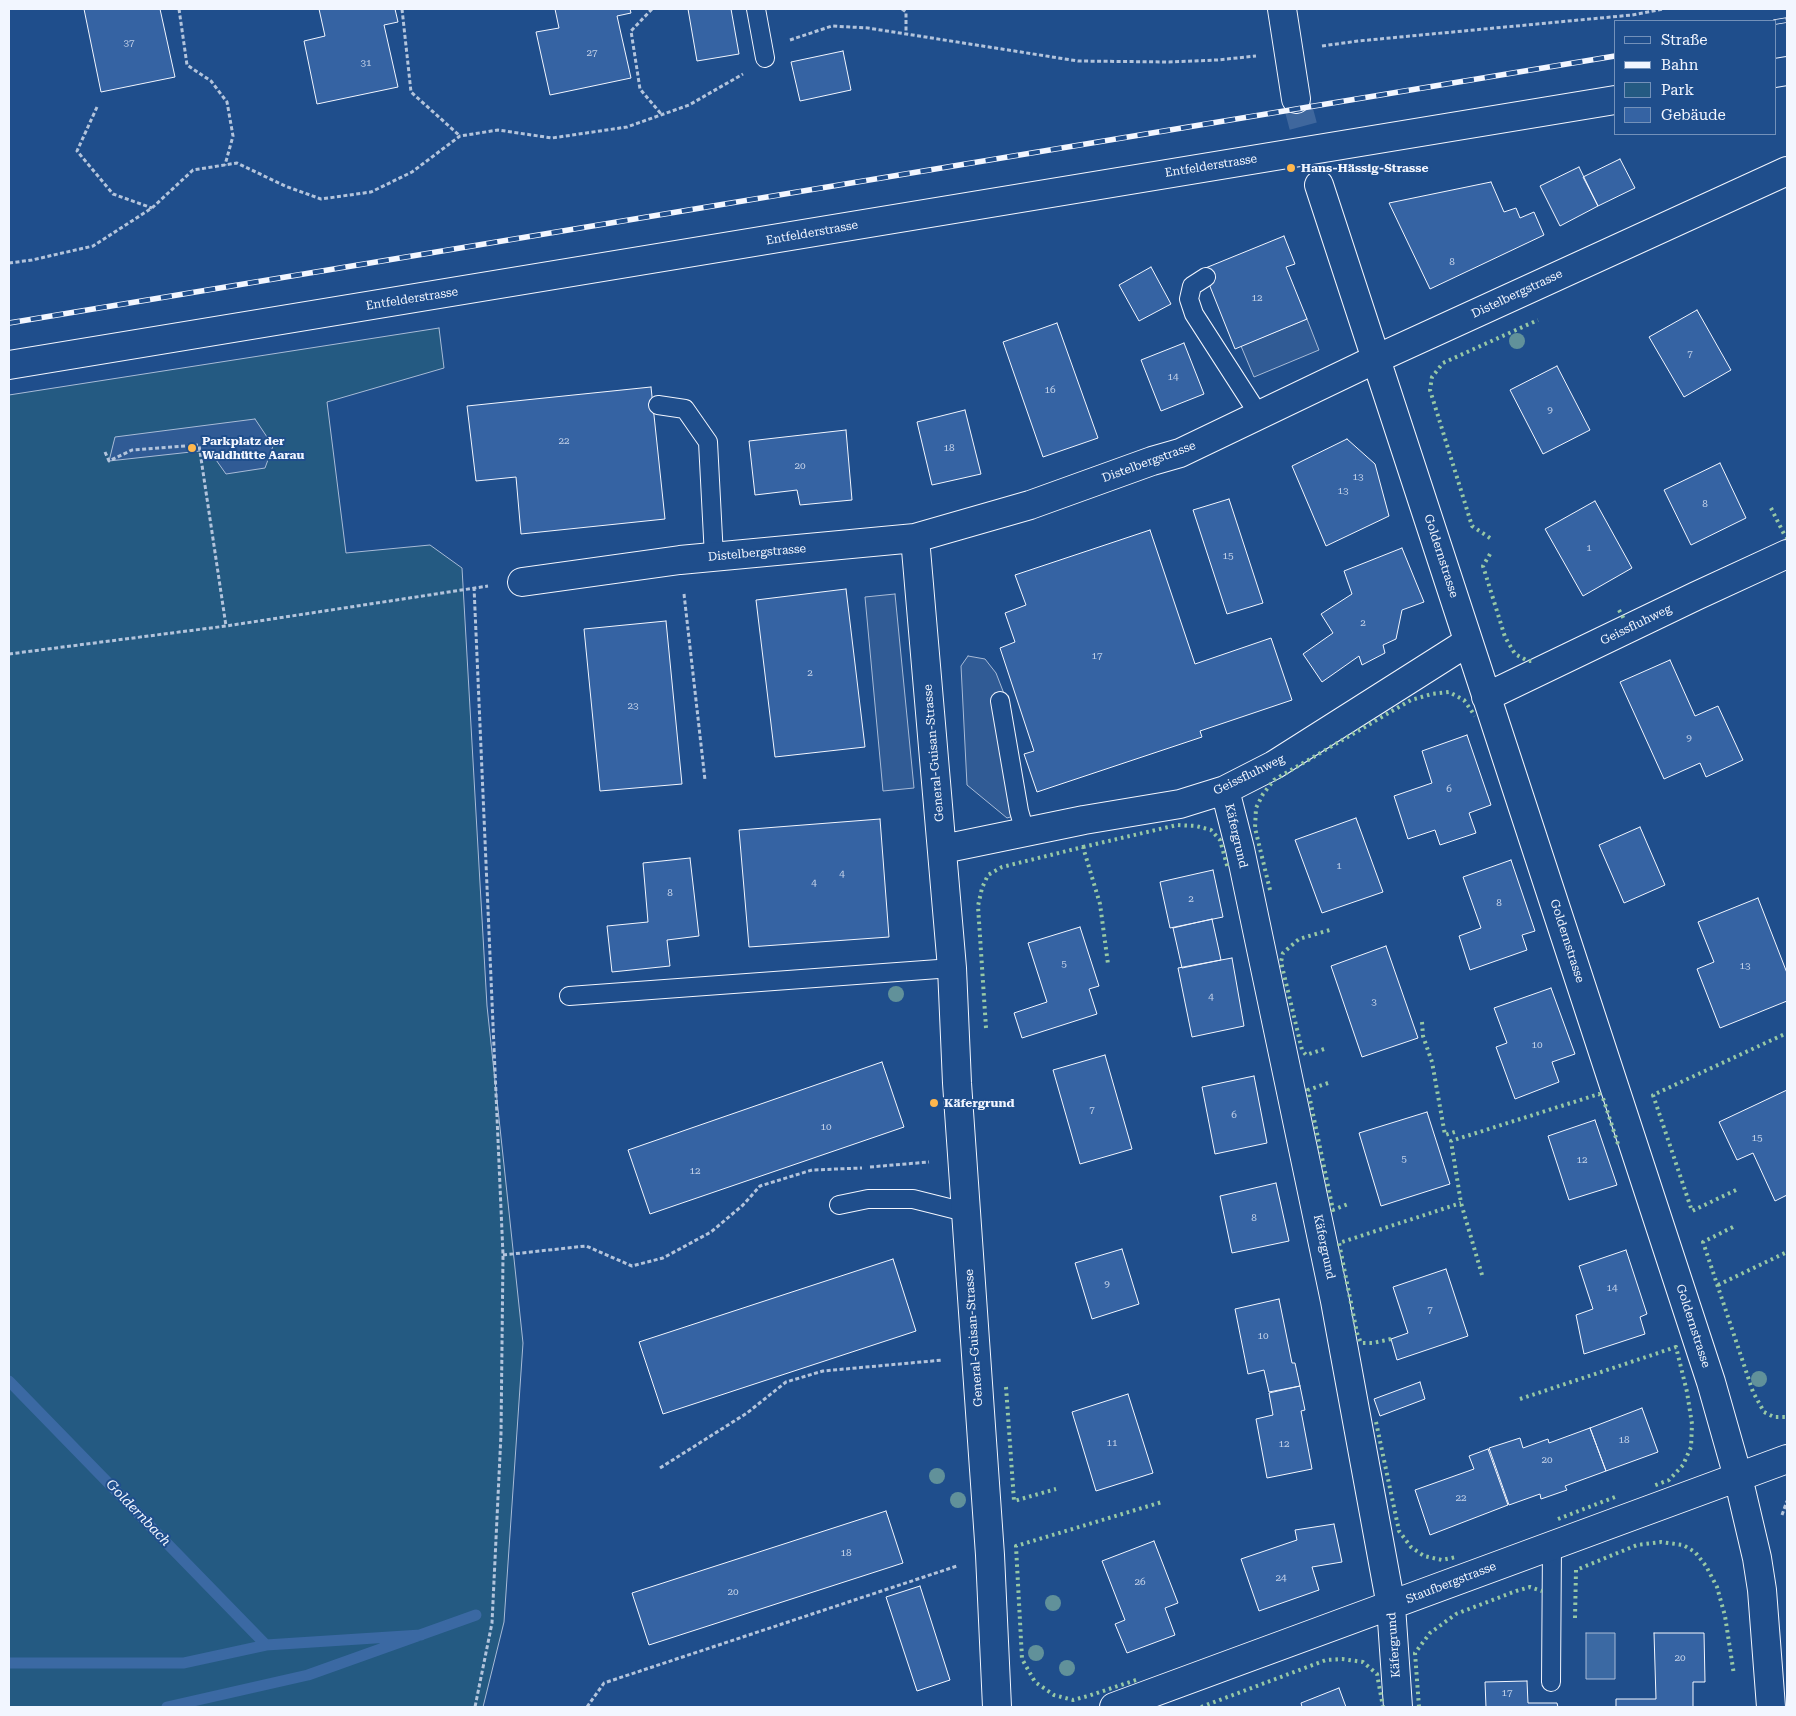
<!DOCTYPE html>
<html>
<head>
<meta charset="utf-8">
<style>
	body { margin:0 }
	#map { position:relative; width:1796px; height:1716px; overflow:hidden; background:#1f4e8c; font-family:"Roboto Serif",serif }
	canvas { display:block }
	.frame { position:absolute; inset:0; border:10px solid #f2f6ff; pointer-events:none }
	.legend { position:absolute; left:1614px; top:20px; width:162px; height:115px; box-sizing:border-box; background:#1f4e8c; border:1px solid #7391ba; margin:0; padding:6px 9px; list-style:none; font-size:15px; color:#f2f6ff }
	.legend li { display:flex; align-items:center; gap:10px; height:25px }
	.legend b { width:25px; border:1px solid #7391ba }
</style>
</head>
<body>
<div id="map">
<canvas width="1796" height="1716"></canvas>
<div class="frame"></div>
<ul class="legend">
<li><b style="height:6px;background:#1f4e8c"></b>Straße</li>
<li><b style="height:6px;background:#f2f6ff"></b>Bahn</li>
<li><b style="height:14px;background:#245a82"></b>Park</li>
<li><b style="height:14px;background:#3563a3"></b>Gebäude</li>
</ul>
</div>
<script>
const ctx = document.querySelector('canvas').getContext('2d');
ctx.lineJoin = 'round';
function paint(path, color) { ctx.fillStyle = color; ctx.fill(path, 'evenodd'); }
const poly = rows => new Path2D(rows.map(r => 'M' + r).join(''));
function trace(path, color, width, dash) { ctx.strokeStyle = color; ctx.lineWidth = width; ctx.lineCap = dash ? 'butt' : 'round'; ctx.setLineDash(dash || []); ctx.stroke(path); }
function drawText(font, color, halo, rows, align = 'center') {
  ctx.font = font + ' "Roboto Serif",serif'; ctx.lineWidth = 4; ctx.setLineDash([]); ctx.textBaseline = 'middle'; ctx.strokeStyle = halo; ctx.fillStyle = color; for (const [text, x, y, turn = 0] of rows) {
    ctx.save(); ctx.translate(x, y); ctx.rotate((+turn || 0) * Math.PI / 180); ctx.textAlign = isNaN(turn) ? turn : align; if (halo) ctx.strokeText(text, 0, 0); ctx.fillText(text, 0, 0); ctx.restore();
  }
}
const green = poly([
	[439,328,444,368,327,402,346,553,430,545,462,568,487,1006,523,1343,504,1622,483,1707,9,1707,9,395,439,328]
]);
paint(green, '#245a82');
trace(green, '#a8bbd7', 1);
const parking = poly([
	[1307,319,1319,350,1254,377,1241,346,1307,319],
	[255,419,273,446,265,468,226,474,209,450,109,461,115,437,255,419],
	[895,594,914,788,883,791,865,597,895,594],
	[968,656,985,659,996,673,1008,704,1027,812,1007,818,967,785,961,666,968,656]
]);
paint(parking, '#305b95');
trace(parking, '#a8bbd7', 1);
const water = poly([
	[1586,1633,1615,1633,1615,1679,1586,1679,1586,1633]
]);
paint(water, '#3b69a3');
trace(water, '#a8bbd7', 1);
trace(poly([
	[9,1381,266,1645],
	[9,1663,183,1663,266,1645,421,1635],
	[167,1707,308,1675,476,1615]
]), '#3b69a3', 11);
const building = poly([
	[84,9,160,9,175,77,101,92,84,9],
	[319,9,395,9,398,22,384,25,398,87,317,104,304,41,325,36,319,9],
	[555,9,630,9,631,13,617,16,631,78,550,95,536,32,559,28,555,9],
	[688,9,731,9,739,54,697,61,688,9],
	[843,51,851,90,800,101,791,62,843,51],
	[1620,159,1635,188,1598,206,1583,177,1620,159],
	[1579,167,1598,206,1560,226,1540,186,1579,167],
	[1491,182,1504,212,1516,208,1520,218,1534,212,1544,235,1430,289,1389,203,1491,182],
	[1284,236,1295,264,1286,267,1307,319,1235,349,1203,269,1284,236],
	[1151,267,1171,304,1139,321,1119,285,1151,267],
	[1697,310,1731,370,1684,397,1649,337,1697,310],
	[1057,323,1098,438,1043,457,1003,342,1057,323],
	[1184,343,1204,394,1161,411,1141,360,1184,343],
	[1557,366,1590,430,1543,454,1510,390,1557,366],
	[651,387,665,519,521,534,516,477,476,481,467,406,651,387],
	[965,410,981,474,932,485,917,422,965,410],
	[846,430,852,500,800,505,797,490,755,495,749,441,846,430],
	[1347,439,1375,464,1389,516,1326,546,1292,466,1347,439],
	[1720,463,1746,518,1691,545,1664,490,1720,463],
	[1229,499,1263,603,1227,614,1193,510,1229,499],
	[1595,501,1632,568,1583,596,1545,529,1595,501],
	[1150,530,1195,664,1271,638,1292,700,1200,731,1202,737,1037,792,1024,754,1034,751,1000,648,1015,642,1005,613,1026,605,1015,575,1150,530],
	[1402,548,1424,602,1402,610,1396,639,1383,645,1385,653,1362,665,1359,656,1322,682,1303,654,1333,633,1321,614,1352,594,1344,571,1402,548],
	[846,589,865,747,775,757,756,600,846,589],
	[666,621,682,784,600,791,584,629,666,621],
	[1670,660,1695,716,1718,706,1743,760,1706,777,1700,763,1664,779,1620,682,1670,660],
	[1467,735,1491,805,1469,813,1476,833,1440,845,1435,830,1408,839,1394,796,1432,783,1422,751,1467,735],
	[1356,818,1383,892,1322,913,1295,840,1356,818],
	[880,819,889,937,749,947,739,830,880,819],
	[1640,827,1665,885,1624,903,1599,845,1640,827],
	[690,858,699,936,667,940,670,966,612,972,607,926,648,922,643,863,690,858],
	[1511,860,1535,931,1522,935,1527,950,1470,970,1459,936,1481,928,1463,877,1511,860],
	[1213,870,1223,917,1170,928,1160,882,1213,870],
	[1758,898,1787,973,1787,1001,1720,1028,1697,969,1714,962,1698,922,1758,898],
	[1212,919,1221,960,1182,968,1173,928,1212,919],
	[1080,927,1099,986,1089,989,1097,1014,1022,1038,1014,1013,1047,1002,1028,943,1080,927],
	[1386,946,1418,1038,1362,1057,1331,966,1386,946],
	[1232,958,1244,1026,1192,1037,1178,968,1232,958],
	[1551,988,1575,1054,1552,1062,1559,1082,1515,1099,1496,1047,1507,1043,1494,1008,1551,988],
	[1105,1055,1132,1149,1080,1164,1053,1070,1105,1055],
	[882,1062,904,1127,650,1214,628,1150,882,1062],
	[1254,1076,1267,1143,1215,1154,1202,1087,1254,1076],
	[1787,1090,1787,1195,1775,1201,1753,1153,1737,1160,1719,1122,1787,1090],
	[1427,1112,1450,1184,1381,1206,1359,1133,1427,1112],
	[1595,1120,1617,1185,1569,1200,1548,1136,1595,1120],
	[1276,1183,1289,1241,1232,1253,1220,1196,1276,1183],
	[1122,1249,1139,1304,1092,1319,1075,1263,1122,1249],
	[1626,1250,1647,1314,1640,1317,1645,1334,1584,1354,1576,1315,1593,1309,1579,1266,1626,1250],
	[893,1259,916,1331,663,1414,639,1342,893,1259],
	[1446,1269,1468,1336,1397,1360,1391,1339,1408,1333,1393,1287,1446,1269],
	[1279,1299,1292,1363,1295,1363,1300,1386,1269,1392,1264,1370,1248,1374,1235,1309,1279,1299],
	[1420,1382,1425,1399,1380,1416,1374,1399,1420,1382],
	[1300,1386,1305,1410,1301,1411,1312,1469,1267,1478,1256,1419,1273,1415,1269,1393,1300,1386],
	[1128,1394,1153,1473,1096,1491,1072,1412,1128,1394],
	[1642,1408,1658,1452,1606,1471,1590,1428,1642,1408],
	[1590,1428,1606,1471,1565,1486,1567,1490,1541,1499,1540,1494,1509,1505,1489,1448,1520,1438,1523,1448,1548,1439,1549,1443,1590,1428],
	[1488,1449,1508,1505,1430,1535,1415,1490,1474,1469,1469,1456,1488,1449],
	[886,1511,903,1563,649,1645,632,1593,886,1511],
	[1334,1524,1342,1562,1312,1567,1319,1590,1259,1611,1241,1559,1297,1540,1295,1530,1334,1524],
	[1154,1541,1178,1603,1165,1608,1175,1635,1127,1653,1115,1624,1125,1620,1102,1561,1154,1541],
	[920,1586,950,1680,917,1691,886,1597,920,1586],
	[1654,1633,1704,1633,1705,1682,1693,1682,1693,1707,1616,1707,1616,1699,1656,1699,1654,1633],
	[1527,1681,1528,1703,1557,1703,1558,1707,1486,1707,1485,1682,1527,1681],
	[1339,1688,1346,1707,1302,1707,1301,1703,1339,1688]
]);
paint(building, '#3563a3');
trace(building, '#f2f6ff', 1);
trace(poly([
	[1296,99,1319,185]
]), '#3f679d', 28, [28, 14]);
const service = poly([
	[756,9,765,58],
	[1206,277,1192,286,1189,299,1194,314,1259,415],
	[658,405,685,409,708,442,714,557],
	[1000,701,1019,811,1025,832],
	[569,996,952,968],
	[839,1205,868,1199,913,1199,965,1212],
	[1551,1682,1552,1545]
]);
const minor = poly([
	[1282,9,1296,99],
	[1319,185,1711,1382,1738,1477,1757,1558,1762,1590,1771,1707],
	[915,538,952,968,957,1083,990,1555,997,1707],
	[522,582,680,560,915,538,1030,505,1152,461,1180,453,1376,359,1787,171],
	[1486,697,1696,596,1787,554],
	[1225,790,1240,849,1335,1301,1391,1606,1398,1707],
	[943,849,1084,820,1180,804,1225,790,1274,765,1468,642],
	[1114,1707,1787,1459]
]);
const primary = poly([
	[1775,73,1787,71],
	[9,365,1615,100]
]);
trace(service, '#f2f6ff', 20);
trace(minor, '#f2f6ff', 30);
trace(primary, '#f2f6ff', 30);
trace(poly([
	[179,9,187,65,211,81,227,102,233,136,225,165],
	[402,9,411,92,460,136],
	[652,9,631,31,640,89,662,115],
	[902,9,906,12,906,33],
	[790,40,832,26,868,28,1078,61,1169,62,1217,60,1256,56],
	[1322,46,1358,41,1632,15,1664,9],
	[97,107,77,151,113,194,152,208],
	[9,263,32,260,93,246,152,208,193,170,237,163,285,186,321,199,371,192,412,172,460,136,498,130,552,138,627,127,689,105,743,74],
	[105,452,109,461,132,450,199,445,226,626],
	[474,587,503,1255,501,1434,492,1623,475,1707],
	[684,594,705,780],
	[9,654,226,626,488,586],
	[870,1167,929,1162],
	[503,1255,586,1246,632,1266,663,1258,711,1232,743,1205,760,1186,812,1170,862,1168],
	[660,1468,747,1413,786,1382,823,1371,943,1360],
	[1782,1515,1787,1501],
	[587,1707,604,1683,957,1566]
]), '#b3c4dc', 3, [4, 2.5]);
trace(service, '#1f4e8c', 18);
trace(minor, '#1f4e8c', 28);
trace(primary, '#1f4e8c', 28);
const rail = poly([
	[1775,22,1787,20],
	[9,323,1615,56]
]);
trace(rail, '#f2f6ff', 5.5);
trace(rail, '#1f4e8c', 4, [11]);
trace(poly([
	[1771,508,1784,534,1787,538],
	[1490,538,1472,526,1430,390,1432,377,1443,363,1538,320],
	[1490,554,1483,566,1505,637,1515,654,1528,661,1532,661],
	[1619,610,1624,619],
	[1083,847,1177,825,1196,826,1211,830,1220,840,1228,869],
	[1270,890,1255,828,1256,808,1263,794,1274,780,1411,700,1432,694,1449,692,1464,700,1475,716],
	[1422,1022,1423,1036,1432,1062,1445,1135,1458,1131],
	[986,1028,978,906,982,888,988,875,1002,867,1083,847,1100,904,1108,964],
	[1324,1049,1306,1055,1302,1050,1281,962,1283,953,1299,939,1333,929],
	[1328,1083,1308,1090,1333,1210,1348,1204],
	[1736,1190,1692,1211,1653,1095,1787,1033],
	[1733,1227,1703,1242,1753,1392,1764,1412,1774,1417,1787,1417],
	[1482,1275,1461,1203,1451,1141,1599,1094,1603,1098,1618,1144],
	[1718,1285,1787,1252],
	[1391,1339,1373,1343,1361,1343,1357,1333,1339,1243,1461,1203],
	[1006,1387,1014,1501,1056,1489],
	[1520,1399,1676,1347,1687,1392,1692,1424,1691,1447,1683,1465,1669,1480,1653,1486],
	[1376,1422,1399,1531,1411,1547,1424,1556,1442,1560,1456,1557],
	[1558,1519,1615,1497],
	[1575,1618,1576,1570,1637,1545,1661,1542,1683,1545,1695,1552,1706,1566,1717,1587,1725,1616,1734,1675],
	[1136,1680,1088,1696,1073,1700,1054,1695,1035,1682,1022,1659,1016,1546,1162,1502],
	[1201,1707,1326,1660,1342,1659,1363,1662,1377,1674,1383,1707],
	[1419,1707,1415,1653,1430,1633,1456,1614,1516,1591,1530,1587,1542,1591]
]), '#97c8a6', 4, [2.5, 4]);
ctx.fillStyle = '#61919a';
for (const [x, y] of [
	[1517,341],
	[896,994],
	[1759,1379],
	[937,1476],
	[958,1500],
	[1053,1603],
	[1036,1653],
	[1067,1668]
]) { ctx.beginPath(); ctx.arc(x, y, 8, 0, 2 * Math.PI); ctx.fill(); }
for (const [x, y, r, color] of [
	[1291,168,5,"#ffb74d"],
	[192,448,5,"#ffb74d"],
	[934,1103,5,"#ffb74d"]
]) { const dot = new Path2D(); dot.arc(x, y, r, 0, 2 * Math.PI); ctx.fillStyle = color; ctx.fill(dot); trace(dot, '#1f4e8c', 2); }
drawText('10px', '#c3d1e8', null, [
	["37",129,43],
	["27",592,53],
	["31",366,63],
	["8",1452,262],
	["12",1257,298],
	["7",1690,354],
	["14",1173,377],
	["16",1050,390],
	["9",1550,410],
	["22",564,441],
	["18",949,448],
	["20",800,466],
	["13",1358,477],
	["13",1343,491],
	["8",1705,504],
	["1",1589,548],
	["15",1228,556],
	["2",1363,623],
	["17",1097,656],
	["2",810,673],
	["23",633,706],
	["9",1689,738],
	["6",1449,789],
	["1",1339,866],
	["4",842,874],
	["4",814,883],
	["8",670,893],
	["2",1191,899],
	["8",1499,903],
	["5",1064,964],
	["13",1745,966],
	["4",1211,997],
	["3",1374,1002],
	["10",1537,1045],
	["7",1092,1110],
	["6",1234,1115],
	["10",826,1127],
	["15",1757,1138],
	["5",1404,1159],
	["12",1582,1160],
	["12",695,1171],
	["8",1254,1218],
	["9",1107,1284],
	["14",1612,1288],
	["7",1430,1310],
	["10",1263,1336],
	["18",1624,1440],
	["11",1112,1443],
	["12",1284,1444],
	["20",1547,1460],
	["22",1461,1498],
	["18",846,1553],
	["24",1281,1578],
	["26",1140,1582],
	["20",733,1592],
	["20",1680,1658],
	["17",1507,1693]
]);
drawText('12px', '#f2f6ff', '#1f4e8c', [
	["Entfelderstrasse",1211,166,-9],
	["Entfelderstrasse",812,233,-10],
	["Distelbergstrasse",1517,294,-25],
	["Entfelderstrasse",412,299,-9],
	["Distelbergstrasse",1149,462,-20],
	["Distelbergstrasse",757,553,-5],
	["Goldernstrasse",1441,556,72],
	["Geissfluhweg",1636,625,-26],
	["General-Guisan-Strasse",934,753,-95],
	["Geissfluhweg",1249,775,-26],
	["Käfergrund",1236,836,77],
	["Goldernstrasse",1567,941,72],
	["Käfergrund",1324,1247,78],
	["Goldernstrasse",1693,1326,72],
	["General-Guisan-Strasse",974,1338,-94],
	["Staufbergstrasse",1451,1583,-21],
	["Käfergrund",1394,1645,-94]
]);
drawText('bold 12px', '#f2f6ff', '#1f4e8c', [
	["Hans-Hässig-Strasse",1301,168],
	["Parkplatz der",202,441],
	["Waldhütte Aarau",202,455],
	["Käfergrund",944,1103]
], 'left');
drawText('italic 14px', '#f2f6ff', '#1f4e8c', [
	["Goldernbach",138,1513,46]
]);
</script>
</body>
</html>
